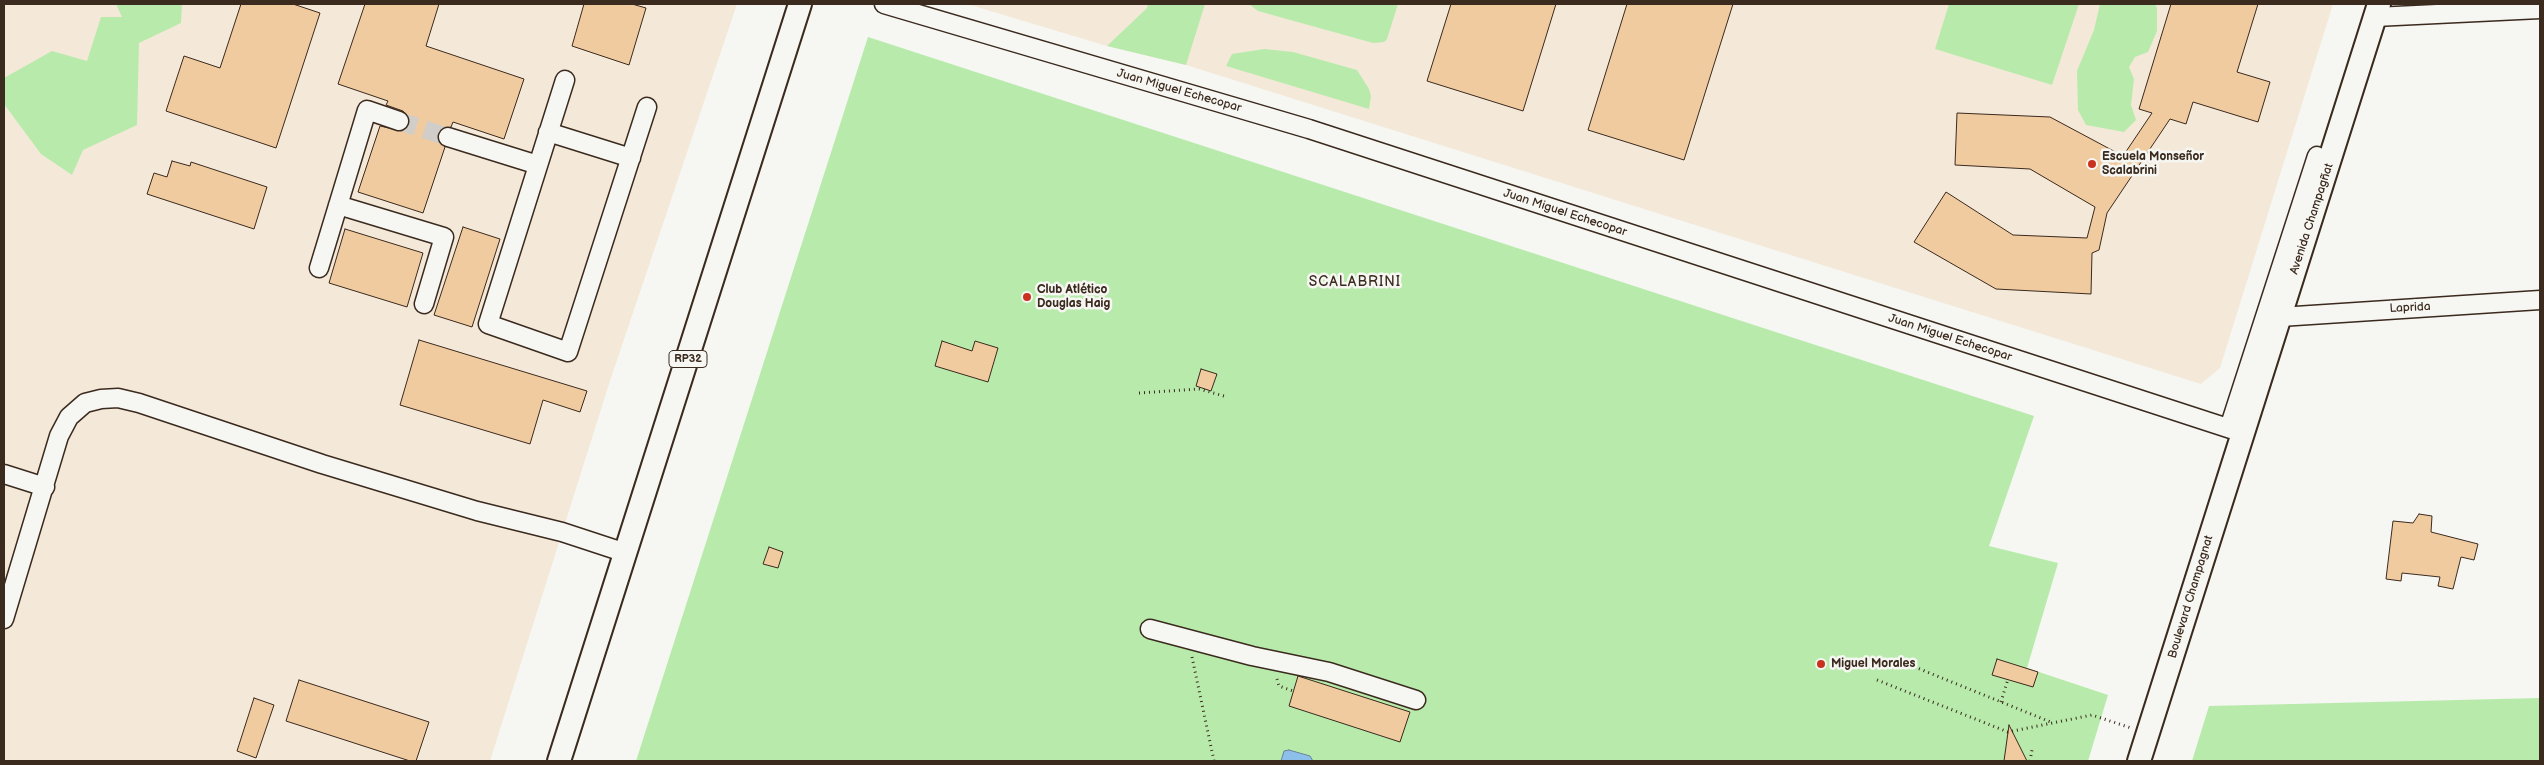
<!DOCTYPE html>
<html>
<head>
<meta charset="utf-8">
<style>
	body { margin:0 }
	#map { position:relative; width:2544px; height:765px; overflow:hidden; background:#f6f6f2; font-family:"Balsamiq Sans",sans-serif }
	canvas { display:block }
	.frame { position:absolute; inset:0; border:5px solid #3b2a1e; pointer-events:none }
</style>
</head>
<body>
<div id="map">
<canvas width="2544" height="765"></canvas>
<div class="frame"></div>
</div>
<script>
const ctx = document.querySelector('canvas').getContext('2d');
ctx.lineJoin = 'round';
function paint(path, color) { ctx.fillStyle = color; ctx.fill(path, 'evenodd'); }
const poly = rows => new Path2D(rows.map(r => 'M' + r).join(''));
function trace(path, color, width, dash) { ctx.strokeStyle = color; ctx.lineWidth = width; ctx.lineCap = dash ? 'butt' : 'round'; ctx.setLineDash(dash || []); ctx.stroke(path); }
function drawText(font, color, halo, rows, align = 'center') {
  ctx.font = font + ' "Balsamiq Sans",sans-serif'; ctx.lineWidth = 5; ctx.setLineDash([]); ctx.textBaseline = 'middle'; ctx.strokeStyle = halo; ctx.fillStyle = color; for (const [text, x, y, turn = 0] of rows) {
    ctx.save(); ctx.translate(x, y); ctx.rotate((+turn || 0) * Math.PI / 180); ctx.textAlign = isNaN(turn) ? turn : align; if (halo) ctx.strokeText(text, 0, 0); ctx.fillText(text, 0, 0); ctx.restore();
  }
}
paint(poly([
	[4,4,737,4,609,384,490,761,4,761],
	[967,4,2333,4,2220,368,2201,384,1186,65,1107,46]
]), '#f4e9d9');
paint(poly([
	[116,4,182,4,181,23,139,43,137,125,83,150,72,175,41,154,4,104,4,78,52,51,87,61,101,17,122,17],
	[1148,4,1205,4,1186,65,1107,46,1147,8],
	[1249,4,1398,4,1387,39,1384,42,1373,43,1258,11],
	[1949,4,2079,4,2052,85,1935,49],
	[2100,4,2155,4,2157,8,2157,31,2148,52,2135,57,2129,67,2134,79,2131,105,2136,120,2124,132,2086,125,2078,110,2077,71,2094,30],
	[868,37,2034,416,1989,546,2058,563,2027,668,2108,695,2088,761,636,761],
	[1264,49,1293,52,1357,70,1369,89,1371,96,1369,109,1226,66,1232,54],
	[2540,698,2540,761,2192,761,2209,706]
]), '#b8ebab');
const water = poly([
	[1289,750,1310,756,1313,761,1281,761,1284,751,1289,750]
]);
paint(water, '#8cbfe9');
trace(water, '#6c8398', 1);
const building = poly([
	[241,4,293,4,320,13,276,148,166,111,184,56,220,68,241,4],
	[365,4,439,4,426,46,524,79,504,139,453,122,451,127,440,130,438,140,445,147,423,213,358,192,380,126,402,131,406,129,409,119,403,111,386,105,388,101,338,84,365,4],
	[584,4,632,4,646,8,629,65,572,46,584,4],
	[1451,4,1556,4,1523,111,1427,81,1451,4],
	[1627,4,1733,4,1684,160,1588,130,1627,4],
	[2171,4,2258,4,2237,72,2270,82,2258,122,2193,102,2186,124,2170,119,2107,213,2099,250,2092,253,2091,294,1996,289,1914,242,1946,192,2013,235,2087,238,2095,207,2030,169,1955,165,1957,113,2050,117,2123,156,2152,113,2139,109,2171,4],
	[172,161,190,166,191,162,267,187,254,229,147,194,154,173,167,177,172,161],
	[463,227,500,239,472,327,434,315,463,227],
	[345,229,423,253,407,307,329,283,345,229],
	[419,340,587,391,580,412,543,400,530,444,400,405,419,340],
	[942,341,972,351,975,341,998,348,988,382,935,366,942,341],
	[1201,369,1217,374,1211,391,1196,386,1201,369],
	[2419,514,2432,516,2431,532,2478,544,2474,560,2461,557,2453,589,2438,586,2440,577,2402,573,2401,581,2386,579,2393,521,2413,523,2419,514],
	[769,547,783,552,778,568,763,564,769,547],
	[1997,659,2038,672,2033,687,1992,675,1997,659],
	[1298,676,1410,712,1400,742,1289,706,1298,676],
	[299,680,429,722,416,761,410,761,286,721,299,680],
	[254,698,274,705,256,758,237,751,254,698],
	[2009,725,2027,761,2004,761,2009,725]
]);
paint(building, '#f0cba0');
trace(building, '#3b2a1e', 1);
trace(poly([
	[399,121,448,137]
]), '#d1cdc8', 18, [18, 9]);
const minor = poly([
	[884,4,1309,129,2243,433],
	[2375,17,2540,9],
	[565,80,488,324,568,352,647,107],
	[548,132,631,158],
	[448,137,538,165],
	[338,205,444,237,424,304],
	[319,268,367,110,399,121],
	[2280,317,2540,300],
	[2229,428,2317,156],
	[4,474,45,487],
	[4,619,59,436,69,417,85,403,101,399,118,398,139,403,322,464,477,511,562,532,626,553],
	[1150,629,1252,656,1329,672,1416,700]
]);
const major = poly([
	[559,761,800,4],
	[2139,761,2379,4]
]);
trace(minor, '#3b2a1e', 21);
trace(major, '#3b2a1e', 26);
trace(poly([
	[1139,393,1199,389,1224,396],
	[1192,657,1214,761],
	[1905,663,2053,723],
	[1277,679,1279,686,1293,691],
	[1877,680,2008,732,2092,715,2131,728],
	[2001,702,2008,679],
	[2030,761,2032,750]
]), '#3b2a1e', 3, [1, 4]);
trace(minor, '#f6f6f2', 18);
trace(major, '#f6f6f2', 22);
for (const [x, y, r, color] of [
	[2092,164,5,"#c8321e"],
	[1027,297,5,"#c8321e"],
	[1821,664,5,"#c8321e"]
]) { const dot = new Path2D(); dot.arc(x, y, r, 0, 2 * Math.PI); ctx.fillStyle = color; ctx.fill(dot); trace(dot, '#f6f6f2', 2); }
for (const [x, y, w] of [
	[688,359,38]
]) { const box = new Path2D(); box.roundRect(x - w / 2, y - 8.5, w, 17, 4); ctx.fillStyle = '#f6f6f2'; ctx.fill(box); trace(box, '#3b2a1e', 1); }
drawText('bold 11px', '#3b2a1e', null, [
	["RP32",688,359]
]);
drawText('12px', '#3b2a1e', '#f6f6f2', [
	["Juan Miguel Echecopar",1179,91,16],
	["Juan Miguel Echecopar",1565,213,18],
	["Avenida Champagñat",2312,219,-72],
	["Laprida",2410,308,-3],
	["Juan Miguel Echecopar",1950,338,18],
	["Boulevard Champagnat",2191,597,-73]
]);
drawText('bold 12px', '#3b2a1e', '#f6f6f2', [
	["Escuela Monseñor",2102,157],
	["Scalabrini",2102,171],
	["Club Atlético",1037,290],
	["Douglas Haig",1037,304],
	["Miguel Morales",1831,664]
], 'left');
ctx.letterSpacing = '1px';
drawText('14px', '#3b2a1e', '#f6f6f2', [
	["SCALABRINI",1355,282]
]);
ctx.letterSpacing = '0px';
</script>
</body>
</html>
